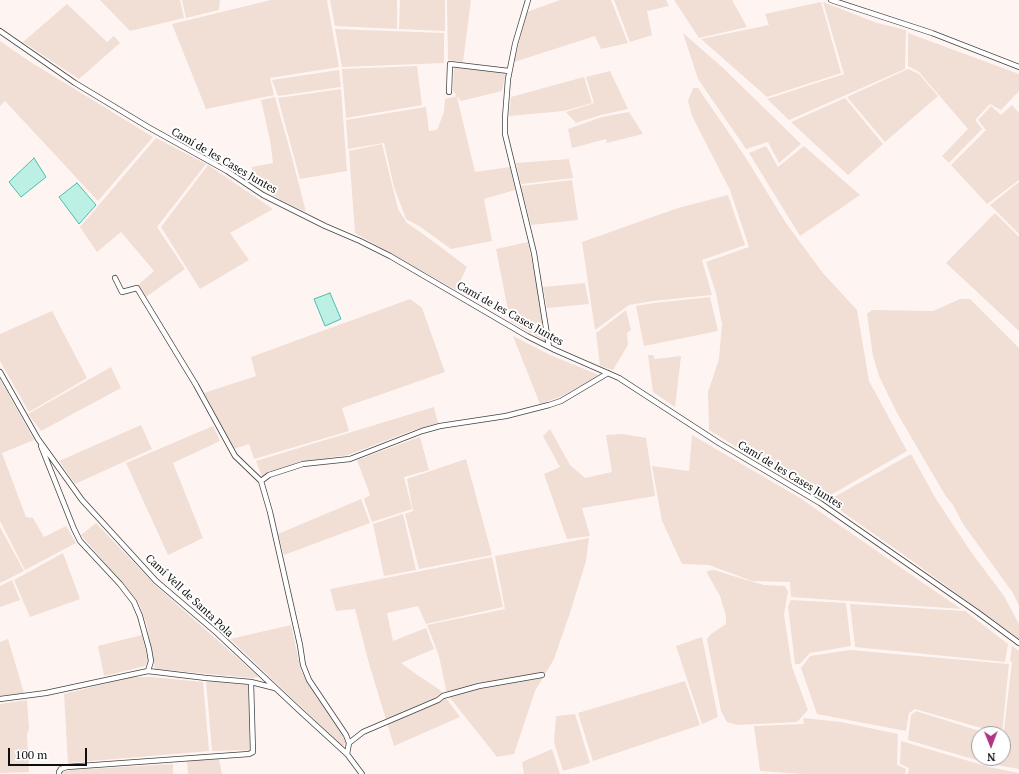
<!DOCTYPE html>
<html>
<head>
<meta charset="utf-8">
<style>
	body { margin:0 }
	#map { position:relative; width:1019px; height:774px; overflow:hidden; background:#fef5f3; font-family:"PT Serif",serif }
	canvas { display:block }
	.north { position:absolute; left:971px; top:726px; width:40px; height:40px; box-sizing:border-box; background:#fff; border:1px solid #9f9f9f; border-radius:50%; rotate:179deg; font-size:11px; font-weight:700; line-height:16px; text-align:center; color:#0f0f0f }
	.north::after { content:''; display:block; margin:auto; width:14px; height:18px; background:#b03684; clip-path:polygon(50% 0,100% 100%,50% 72%,0 100%) }
	.scale { position:absolute; left:8px; top:748px; width:79px; height:18px; box-sizing:border-box; border:2px solid #0f0f0f; border-top:0; padding-left:5px; font-size:12px; line-height:14px; white-space:nowrap; color:#0f0f0f; -webkit-text-stroke:3px #fff; paint-order:stroke }
</style>
</head>
<body>
<div id="map">
<canvas width="1019" height="774"></canvas>
<div class="north">N</div>
<div class="scale">100 m</div>
</div>
<script>
const ctx = document.querySelector('canvas').getContext('2d');
ctx.lineJoin = 'round';
function paint(path, color) { ctx.fillStyle = color; ctx.fill(path, 'evenodd'); }
const poly = rows => new Path2D(rows.map(r => 'M' + r).join(''));
function trace(path, color, width, dash) { ctx.strokeStyle = color; ctx.lineWidth = width; ctx.lineCap = dash ? 'butt' : 'round'; ctx.setLineDash(dash || []); ctx.stroke(path); }
function drawText(font, color, halo, rows, align = 'center') {
  ctx.font = font + ' "PT Serif",serif'; ctx.lineWidth = 4; ctx.setLineDash([]); ctx.textBaseline = 'middle'; ctx.strokeStyle = halo; ctx.fillStyle = color; for (const [text, x, y, turn = 0] of rows) {
    ctx.save(); ctx.translate(x, y); ctx.rotate((+turn || 0) * Math.PI / 180); ctx.textAlign = isNaN(turn) ? turn : align; if (halo) ctx.strokeText(text, 0, 0); ctx.fillText(text, 0, 0); ctx.restore();
  }
}
paint(poly([
	[100,0,180,0,184,18,130,31],
	[182,0,220,0,219,10,186,18],
	[271,0,327,0,339,67,270,78,274,95,206,109,172,24],
	[330,0,397,0,397,29,335,26],
	[400,0,445,0,445,31,399,29],
	[447,0,471,0,463,62,448,60],
	[560,0,611,0,628,43,601,49,595,36,514,62,527,12],
	[614,0,666,0,669,6,647,11,652,35,630,42],
	[674,0,732,0,747,27,699,38],
	[821,2,841,73,767,97,701,39,769,25,765,14],
	[823,2,877,23,906,30,905,69,789,120,767,99,844,74],
	[67,4,107,42,114,36,120,43,79,79,23,42],
	[335,29,444,33,444,63,342,67],
	[683,33,722,67,801,144,779,163,768,142,746,149,698,79],
	[908,33,1019,74,1019,91,1001,110,990,104,975,120,982,129,949,163,942,156,968,129,919,72,908,66],
	[0,41,29,61,153,137,98,201,5,101,0,106],
	[454,65,506,71,502,91,461,101,457,97,475,172,510,167,515,190,484,199,492,241,451,249,419,226,406,219,394,187,384,143,348,149,346,120,426,107,429,131,437,130,444,112,445,99,457,96,453,91],
	[417,66,422,105,346,118,342,69],
	[908,69,919,74,938,96,885,142,847,97],
	[339,70,341,87,278,96,272,80],
	[610,71,628,109,601,115,576,123,566,112,594,103,586,77],
	[584,77,592,103,564,111,509,116,511,97],
	[693,88,698,88,744,155,786,223,822,272,857,310,869,381,907,451,822,500,709,430,708,392,719,359,722,324,716,293,706,262,749,247,730,190,692,116,688,101],
	[341,89,347,171,300,179,278,98],
	[275,97,291,154,306,212,281,200,254,184,252,167,273,163,270,140,261,100],
	[845,98,883,144,848,175,791,122],
	[1012,105,1019,113,1019,180,987,204,951,165,986,130,978,120,991,106,1001,115],
	[629,112,643,134,607,143,606,139,572,148,568,129,602,117],
	[156,138,206,164,157,227,185,269,146,297,138,285,154,271,121,232,97,252,80,227],
	[382,144,398,209,407,223,430,239,467,267,456,290,355,233,349,151],
	[766,146,778,167,804,146,860,195,800,236,749,153],
	[569,159,573,178,521,184,516,163],
	[208,165,273,209,230,233,249,260,200,289,161,227],
	[572,180,578,220,531,225,521,186],
	[1019,182,1019,234,990,205],
	[728,195,745,245,702,260,712,295,653,301,629,305,595,330,582,242,678,208],
	[995,213,1019,237,1019,331,946,263],
	[528,242,537,286,546,342,510,321,496,249],
	[585,283,589,304,547,308,543,287],
	[710,297,718,331,644,346,636,306,654,303],
	[410,299,422,308,445,372,342,408,349,431,254,459,249,444,234,449,204,393,256,376,251,357],
	[960,299,970,299,1019,348,1019,606,1013,593,963,524,953,505,945,495,897,413,879,376,873,356,867,314,872,310,933,311],
	[626,310,631,330,627,333,628,345,613,370,600,366,596,333],
	[52,311,87,378,29,412,0,361,0,334],
	[513,336,550,355,599,375,562,396,540,404],
	[648,355,653,355,655,359,681,356,675,407,653,392],
	[111,367,121,388,41,431,28,414],
	[0,379,34,440,2,453,26,517,33,518,44,537,66,526,76,543,25,570,0,521],
	[434,407,438,423,411,431,348,455,299,462,262,477,256,461],
	[141,425,152,449,75,484,59,461],
	[213,426,220,441,173,463,203,538,168,555,126,463],
	[550,429,570,465,585,478,612,472,606,435,623,434,646,438,655,496,582,508,590,536,567,539,544,474,560,467,543,436],
	[692,435,800,498,961,609,791,597,790,582,752,581,709,565,682,564,662,521,652,466,689,471],
	[420,437,429,470,404,477,412,509,372,522,364,499,370,495,357,460],
	[911,454,936,499,971,552,1004,596,1019,624,1019,639,904,555,827,501],
	[466,459,492,555,419,569,405,514,413,511,407,479],
	[361,499,370,523,284,555,278,534],
	[403,514,416,570,384,576,373,524],
	[96,523,155,585,259,677,252,678,155,669,147,626,139,603,81,535],
	[0,527,24,571,0,583],
	[589,538,586,561,570,613,554,659,535,691,514,754,497,757,447,694,439,656,427,625,505,609,495,556],
	[63,553,80,599,30,617,14,580],
	[492,557,503,607,426,624,418,606,387,613,393,641,426,628,434,649,401,663,416,674,440,690,460,717,394,746,368,660,355,609,336,611,330,589],
	[714,570,743,579,764,585,785,586,788,592,786,603,784,615,792,667,808,710,797,722,737,725,727,722,721,711,707,639,711,634,726,624,726,616,720,596,707,573,707,571],
	[12,580,20,600,0,607,0,586],
	[791,600,846,603,851,646,810,653,800,664,795,664,788,606],
	[850,604,965,611,1008,644,1005,662,855,647],
	[291,625,301,671,340,730,346,744,342,746,230,639],
	[142,635,148,660,145,666,104,676,98,646],
	[702,637,718,717,702,724,676,646],
	[8,639,24,693,0,696,0,642],
	[1012,646,1019,651,1019,769,986,763,908,740,911,715,916,711,989,734,979,734,979,758,1003,758,1003,738,1012,662,1010,660],
	[850,650,1009,664,1002,734,915,709,909,713,906,731,817,714,801,668,810,656],
	[132,677,151,677,203,682,209,751,68,763,64,694],
	[206,681,248,685,250,750,212,751],
	[685,681,700,725,593,761,578,713],
	[27,700,29,729,27,734,29,772,0,773,0,704],
	[575,714,590,763,563,771,554,742,556,716],
	[803,718,841,722,898,734,897,765,906,769,905,774,804,774,760,771,754,726,804,724],
	[901,741,989,767,1019,773,1019,774,908,774,909,768,900,764],
	[552,749,560,774,524,774,522,762],
	[219,759,222,774,188,774,187,761],
	[173,764,173,774,62,774,63,772,71,770]
]), '#f1ded5');
const water = poly([
	[34,158,46,177,21,197,9,182,34,158],
	[77,183,96,205,79,224,59,197,77,183],
	[330,293,341,319,325,326,314,299,330,293]
]);
paint(water, '#bdf0e5');
trace(water, '#4cbea9', 1);
const minor = poly([
	[528,0,515,44,508,79,505,118,505,134,534,253,549,347],
	[831,0,932,33,1019,67],
	[0,31,75,83,148,127,227,171,263,195,325,226,360,241,390,256,527,336,555,350,619,378,719,443,820,503,977,612,1019,643],
	[449,92,450,64,509,71],
	[115,278,122,292,137,288,196,385,235,456,261,481,270,512,300,645,303,665,309,680,346,735,349,743,347,754],
	[0,372,38,439,82,500,156,581,217,633,300,711,347,754,362,774],
	[41,446,74,529,80,541,120,584,134,602,140,616,149,649,151,661,148,671],
	[261,481,269,475,303,464,350,459,422,431,440,426,506,416,549,405,561,401,608,373],
	[0,699,46,693,148,671,206,678,251,682,275,688],
	[349,743,363,732,438,700,443,696,479,686,542,675],
	[59,774,59,772,61,769,67,767,249,754,253,752,251,682]
]);
trace(minor, '#424242', 6);
trace(minor, '#fff', 4.5);
drawText('11px', '#0f0f0f', '#fff', [
	["Camí de les Cases Juntes",224,161,30],
	["Camí de les Cases Juntes",510,314,29],
	["Camí de les Cases Juntes",790,475,31],
	["Camí Vell de Santa Pola",189,596,43]
]);
</script>
</body>
</html>
